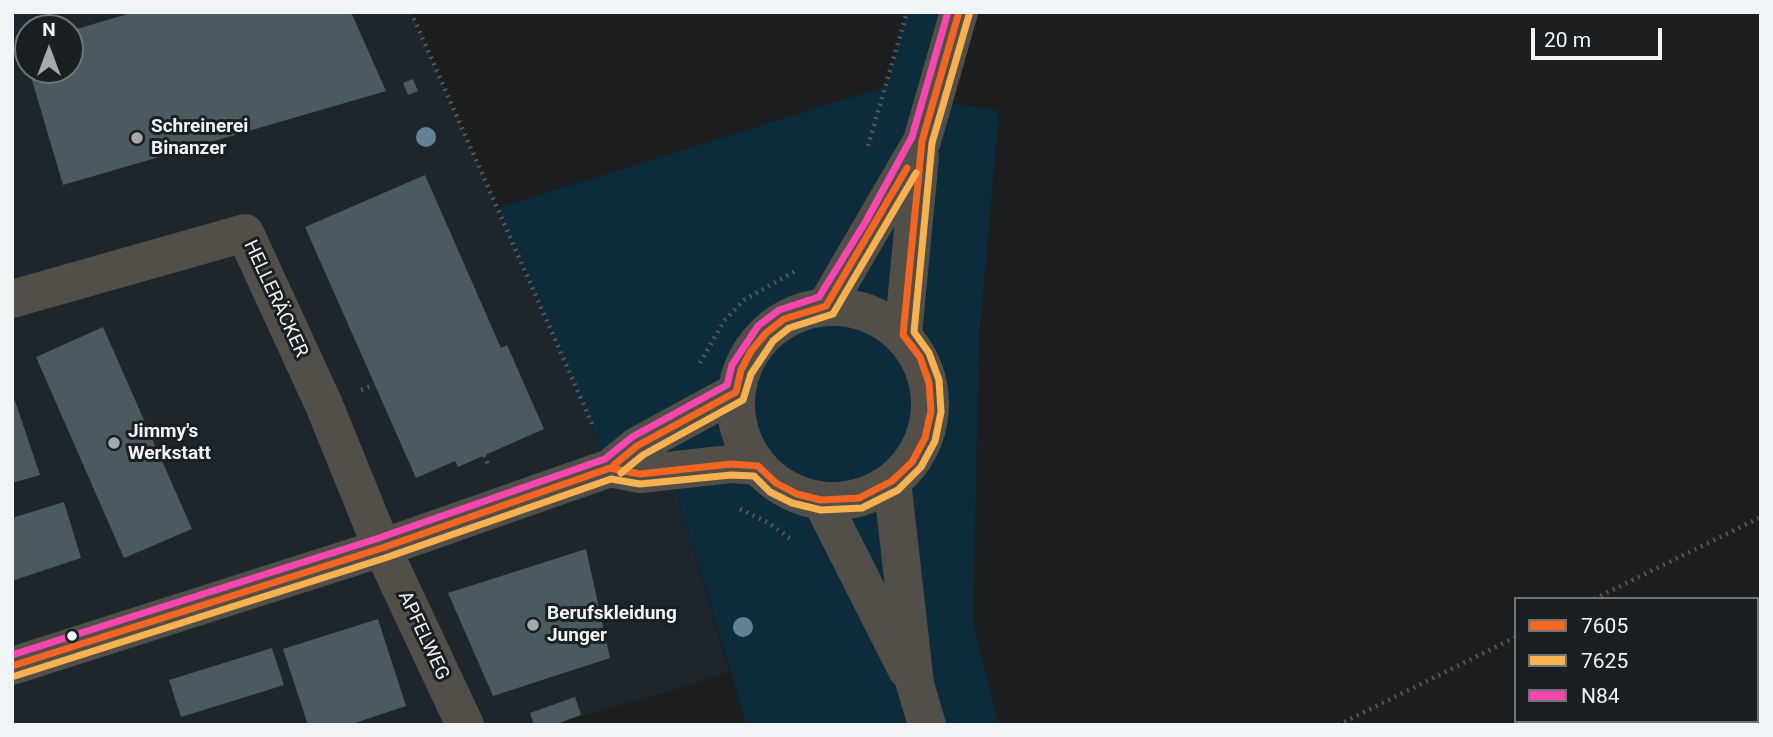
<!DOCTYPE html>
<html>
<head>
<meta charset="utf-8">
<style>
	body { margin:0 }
	#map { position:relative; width:1773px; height:737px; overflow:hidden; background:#1c1e20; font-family:Roboto,sans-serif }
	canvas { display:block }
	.frame { position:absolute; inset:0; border:14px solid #f1f4f7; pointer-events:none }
	.legend { position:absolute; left:1514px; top:597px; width:245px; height:126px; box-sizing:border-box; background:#1a1f22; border:2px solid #707477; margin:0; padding:9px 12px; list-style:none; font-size:21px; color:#f1f4f7 }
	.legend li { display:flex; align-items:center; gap:14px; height:35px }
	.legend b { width:35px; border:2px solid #707477 }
	.north { position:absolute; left:14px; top:14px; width:70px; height:70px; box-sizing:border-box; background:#1a1f22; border:2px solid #707477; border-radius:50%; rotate:0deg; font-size:19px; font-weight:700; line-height:28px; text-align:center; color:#f1f4f7 }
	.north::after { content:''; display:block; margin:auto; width:24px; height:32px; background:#a6a9ac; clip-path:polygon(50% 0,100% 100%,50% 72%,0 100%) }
	.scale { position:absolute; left:1531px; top:28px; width:131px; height:32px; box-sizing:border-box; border:4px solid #f1f4f7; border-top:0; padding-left:9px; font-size:21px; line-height:24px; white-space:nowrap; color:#f1f4f7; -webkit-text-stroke:5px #1a1f22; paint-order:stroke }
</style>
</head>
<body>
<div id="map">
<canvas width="1773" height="737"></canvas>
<div class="frame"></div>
<ul class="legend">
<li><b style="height:9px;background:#f26522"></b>7605</li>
<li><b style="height:9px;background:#f7b24f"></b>7625</li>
<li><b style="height:9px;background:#f747ae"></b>N84</li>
</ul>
<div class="north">N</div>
<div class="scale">20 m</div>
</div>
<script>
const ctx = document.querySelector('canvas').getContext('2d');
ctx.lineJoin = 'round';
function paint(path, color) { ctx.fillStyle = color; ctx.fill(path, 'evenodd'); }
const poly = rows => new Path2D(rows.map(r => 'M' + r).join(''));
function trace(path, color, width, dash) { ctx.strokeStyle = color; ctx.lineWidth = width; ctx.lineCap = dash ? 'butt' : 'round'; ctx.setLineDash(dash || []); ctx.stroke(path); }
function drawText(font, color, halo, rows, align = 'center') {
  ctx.font = font + ' Roboto,sans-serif'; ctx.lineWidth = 6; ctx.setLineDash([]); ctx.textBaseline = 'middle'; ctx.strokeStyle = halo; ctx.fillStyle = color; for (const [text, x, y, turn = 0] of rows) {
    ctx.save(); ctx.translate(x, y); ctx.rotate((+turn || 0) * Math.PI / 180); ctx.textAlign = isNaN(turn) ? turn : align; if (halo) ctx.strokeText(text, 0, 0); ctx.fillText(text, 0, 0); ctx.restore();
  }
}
paint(poly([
	[12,12,411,12,610,468,670,470,729,672,672,691,549,725,12,725],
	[28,28,70,28,70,70,28,70]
]), '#1c262c');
paint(poly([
	[907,12,959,12,935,100,999,111,979,340,973,624,999,725,747,725,670,471,610,468,498,208,887,86]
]), '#0c2b3b');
paint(poly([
	[134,12,351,12,386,91,63,185,29,70,70,70,70,31],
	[413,79,418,91,408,95,403,83],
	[425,175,501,348,507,345,544,429,458,467,455,461,416,478,305,227],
	[103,327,192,529,124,558,36,357],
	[12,392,40,475,12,483],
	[64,502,81,558,12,581,12,518],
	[586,549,610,658,493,696,448,593],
	[378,619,406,706,349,725,308,725,283,649],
	[272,648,284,685,181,717,169,680],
	[575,697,581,715,554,725,534,725,530,713]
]), '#4b5961');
trace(poly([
	[411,12,594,428],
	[868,146,907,12],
	[700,363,724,321,744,300,797,270],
	[361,390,373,385],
	[484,455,489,467],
	[740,509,769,523,792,540],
	[1594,599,1761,517],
	[1338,725,1516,637]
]), '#575552', 4.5, [2, 5]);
trace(poly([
	[12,299,245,233,324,405,382,548,465,725]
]), '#524e48', 38);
trace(poly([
	[826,306,922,141,959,12],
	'736 404a97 97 0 1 1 194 0a97 97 0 1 1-194 0Z',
	[903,335,920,157],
	[610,468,640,474,731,464,758,466],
	[892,481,915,684,927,725],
	[821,500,907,670],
	[12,666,382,548,610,468,637,446,736,392]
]), '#524e48', 38);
trace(poly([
	[614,465,637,446,736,392,741,370,751,351,766,333,784,319,826,306,907,168],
	[12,666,382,548,610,468,640,474,731,464,758,466,776,483,797,494,821,500,859,498,892,481,912,462,925,438,931,411,929,383,920,357,903,335,922,141,959,12]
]), '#f26522', 7);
trace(poly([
	[621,473,643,455,743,400,751,374,773,341,789,328,833,314,916,173],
	[15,676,385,558,611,479,640,484,731,475,754,476,770,492,792,503,821,510,862,508,898,490,921,467,935,441,941,412,939,380,929,353,914,332,932,143,969,15]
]), '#f7b24f', 7);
trace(poly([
	[12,655,379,538,605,459,632,437,727,385,732,365,758,326,779,310,819,297,866,221,912,137,948,12]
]), '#f747ae', 7);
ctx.fillStyle = '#648295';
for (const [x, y] of [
	[426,137],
	[743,627]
]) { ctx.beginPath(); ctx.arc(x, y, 10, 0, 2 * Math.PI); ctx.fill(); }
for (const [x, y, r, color] of [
	[137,138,7,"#a6a9ac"],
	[114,443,7,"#a6a9ac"],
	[533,625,7,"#a6a9ac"],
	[72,636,6,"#f1f4f7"]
]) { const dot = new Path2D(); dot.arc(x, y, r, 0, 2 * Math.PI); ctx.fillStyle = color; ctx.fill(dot); trace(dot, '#1a1f22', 2.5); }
drawText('bold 19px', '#f1f4f7', '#1a1f22', [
	["Schreinerei",151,127],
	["Binanzer",151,149],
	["Jimmy's",128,432],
	["Werkstatt",128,454],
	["Berufskleidung",547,614],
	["Junger",547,636]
], 'left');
drawText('19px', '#f1f4f7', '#1a1f22', [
	["HELLERÄCKER",275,299,65],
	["APFELWEG",423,636,65]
]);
</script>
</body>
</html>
